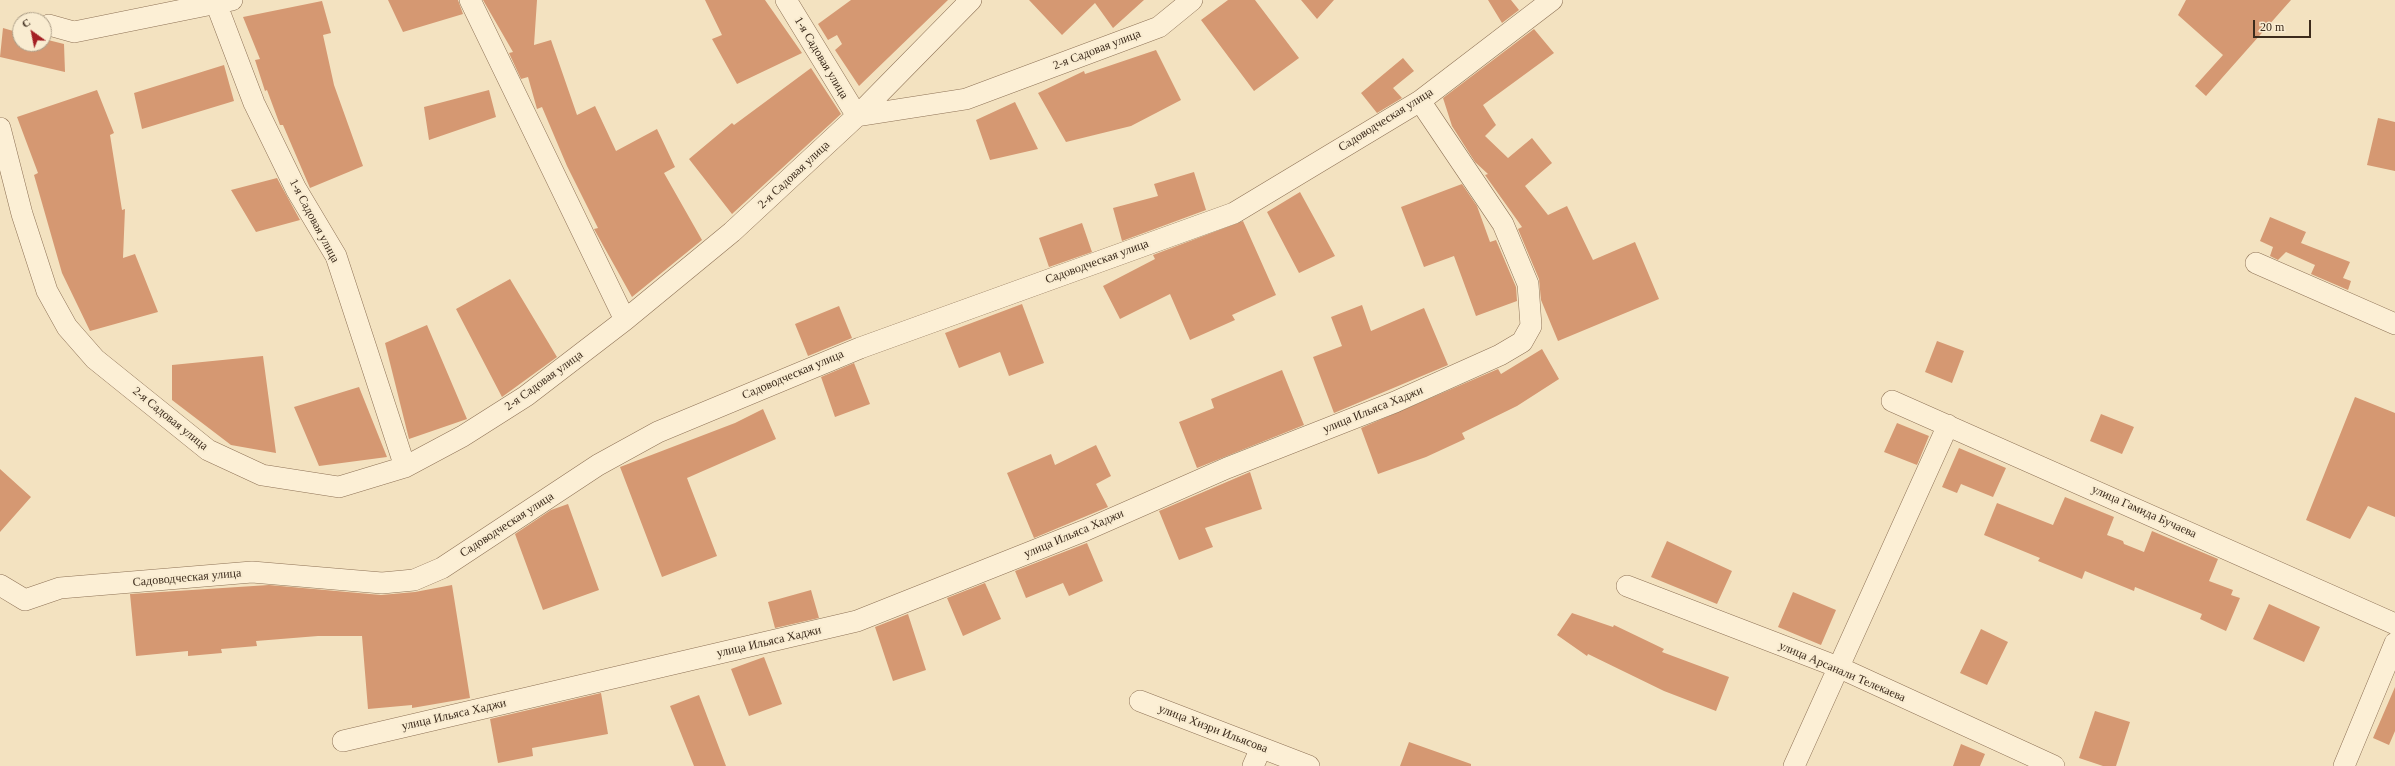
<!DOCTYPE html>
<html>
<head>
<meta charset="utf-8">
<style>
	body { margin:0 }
	#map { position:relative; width:2395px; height:766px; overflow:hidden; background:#f3e2c0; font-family:"Times New Roman",serif }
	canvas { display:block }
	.north { position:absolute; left:12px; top:12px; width:40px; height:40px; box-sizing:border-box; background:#f9ecd1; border:1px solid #ad9f89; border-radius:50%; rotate:327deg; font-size:11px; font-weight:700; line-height:16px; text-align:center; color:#3c2b1c }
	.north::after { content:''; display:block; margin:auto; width:14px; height:18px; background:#a41f24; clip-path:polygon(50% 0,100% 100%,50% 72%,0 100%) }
	.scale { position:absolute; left:2253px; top:20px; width:58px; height:18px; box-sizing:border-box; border:2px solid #3c2b1c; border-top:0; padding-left:5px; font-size:12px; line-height:14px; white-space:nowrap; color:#3c2b1c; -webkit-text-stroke:3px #f9ecd1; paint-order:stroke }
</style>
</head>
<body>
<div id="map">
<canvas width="2395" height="766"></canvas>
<div class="north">С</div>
<div class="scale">20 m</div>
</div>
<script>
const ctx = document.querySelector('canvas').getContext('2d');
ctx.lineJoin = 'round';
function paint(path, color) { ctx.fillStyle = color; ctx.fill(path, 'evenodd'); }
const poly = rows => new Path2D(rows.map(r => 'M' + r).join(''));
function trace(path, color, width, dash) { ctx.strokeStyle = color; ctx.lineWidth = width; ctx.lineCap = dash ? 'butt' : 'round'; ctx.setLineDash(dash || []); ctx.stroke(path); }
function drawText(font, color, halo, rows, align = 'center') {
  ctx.font = font + ' "Times New Roman",serif'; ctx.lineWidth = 4; ctx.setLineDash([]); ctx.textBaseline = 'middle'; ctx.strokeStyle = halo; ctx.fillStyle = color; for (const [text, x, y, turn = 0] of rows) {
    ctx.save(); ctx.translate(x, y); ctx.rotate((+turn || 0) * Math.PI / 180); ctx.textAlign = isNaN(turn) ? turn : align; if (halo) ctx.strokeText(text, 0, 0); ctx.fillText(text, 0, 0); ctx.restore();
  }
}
paint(poly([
	[388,0,458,0,463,14,403,32],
	[483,0,537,0,534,45,551,40,577,115,595,106,616,151,657,129,675,167,664,173,702,240,632,297,594,229,598,228,567,166,542,107,537,109,528,77,521,79,509,53,513,52],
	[705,0,765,0,802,53,737,84,712,39,722,35],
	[851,0,948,0,859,86,835,50,842,44,837,35,828,40,818,24],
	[1029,0,1144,0,1113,28,1095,3,1062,35],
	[1228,0,1255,0,1299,58,1254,91,1201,20],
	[1301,0,1334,0,1317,19],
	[1488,0,1511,0,1519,10,1502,23],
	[2186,0,2291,0,2206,96,2195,86,2223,55,2178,15],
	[322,1,331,33,323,35,334,85,363,166,310,188,283,125,280,125,267,90,265,91,255,60,260,59,243,17],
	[3,28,20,33,20,44,44,44,44,39,64,44,65,72,0,57],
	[1534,29,1554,53,1483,105,1496,125,1485,136,1508,158,1532,138,1552,163,1525,186,1548,215,1567,206,1593,260,1635,242,1659,299,1558,341,1541,300,1539,279,1518,229,1522,227,1485,175,1488,174,1475,162,1452,126,1443,98],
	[1156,50,1181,100,1131,126,1066,142,1038,93,1084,71,1085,74],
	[1403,58,1414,71,1393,88,1402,98,1377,113,1361,93],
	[224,65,234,101,142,129,134,93],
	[811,68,841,114,732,214,689,159,732,123,734,125],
	[97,90,114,133,110,135,122,210,125,209,123,258,135,254,158,312,90,331,62,273,34,175,38,173,17,117],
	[489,90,496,117,429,140,424,107],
	[1015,102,1038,149,990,160,976,120],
	[2378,118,2395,122,2395,171,2367,165],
	[1194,172,1206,210,1122,241,1113,208,1158,196,1154,184],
	[277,178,300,220,256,232,231,190],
	[1462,184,1477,206,1490,242,1496,240,1516,287,1517,301,1476,316,1454,256,1424,267,1401,207],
	[1300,192,1335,256,1299,273,1267,212],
	[2270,217,2306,232,2301,243,2350,262,2343,278,2351,281,2348,290,2311,274,2315,265,2286,252,2278,260,2270,256,2273,247,2260,241],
	[1243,221,1276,295,1232,315,1235,320,1190,340,1170,294,1120,319,1103,286,1155,259,1153,255],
	[1082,223,1092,252,1049,267,1039,238],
	[510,279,557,357,502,397,456,309],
	[1022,304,1044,363,1009,376,1000,352,959,368,945,333],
	[1362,305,1371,331,1424,308,1448,365,1334,413,1313,357,1342,346,1331,317],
	[839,306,852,338,808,356,795,324],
	[427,325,467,419,409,439,385,343],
	[1937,341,1964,351,1952,383,1925,372],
	[1542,349,1559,379,1517,406,1462,433,1465,439,1426,457,1378,474,1361,428,1498,369,1501,374],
	[263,356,276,453,231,445,172,400,172,365],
	[854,363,870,404,835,417,821,377],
	[1282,370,1304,425,1197,468,1179,422,1214,408,1211,399],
	[359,387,387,457,319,466,294,407],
	[2355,397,2395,413,2395,517,2368,506,2350,539,2306,520],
	[763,409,776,439,687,478,717,556,662,577,620,467,735,423],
	[2101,414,2134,427,2122,454,2090,441],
	[1897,423,1929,436,1917,465,1884,452],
	[1096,445,1111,476,1096,484,1108,507,1034,538,1007,473,1051,454,1055,465],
	[1959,448,2006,468,1993,497,1961,484,1957,493,1942,487],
	[0,469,31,497,0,532],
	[1250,472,1262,509,1205,528,1213,547,1179,560,1159,511],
	[2065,497,2114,517,2107,535,2123,541,2124,544,2144,552,2152,531,2218,559,2209,581,2233,590,2231,595,2240,598,2226,631,2200,619,2202,614,2135,587,2134,591,2085,571,2082,579,2038,561,2040,558,1984,535,1997,503,2053,525],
	[568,504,599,590,543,610,515,534,551,510],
	[1667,541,1732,571,1717,604,1651,577],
	[1087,543,1103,581,1069,596,1063,583,1026,598,1015,571],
	[985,583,1001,619,963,636,947,598],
	[269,585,381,595,415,592,452,585,470,698,412,708,412,705,368,709,362,636,318,636,256,641,257,646,221,649,222,653,188,656,188,651,136,656,130,594],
	[811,590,819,618,775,628,768,602],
	[1793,592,1836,610,1821,645,1778,627],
	[2269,604,2320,627,2304,662,2253,639],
	[1572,613,1613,627,1614,625,1664,649,1662,652,1729,677,1716,711,1664,691,1588,654,1587,656,1557,635],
	[908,614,926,670,893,681,875,627],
	[1981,629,2008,642,1987,685,1960,673],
	[764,657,782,704,749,716,731,669],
	[2395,687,2395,731,2389,745,2373,738],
	[601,693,608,734,532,748,533,756,498,763,490,719],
	[699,695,726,766,694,766,670,706],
	[2095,711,2130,722,2116,766,2103,766,2079,758],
	[1409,742,1471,764,1471,766,1400,766],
	[1961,744,1985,754,1980,766,1953,766]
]), '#d59872');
const street = poly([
	[470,0,625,320],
	[786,0,857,116,971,0],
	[216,3,254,103,296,189,336,256,405,467],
	[49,25,74,32,232,0],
	[0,128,22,214,47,291,67,327,95,359,208,450,262,475,339,487,405,467,463,436,526,396,625,320,732,232,857,116,966,99,1159,27,1192,0],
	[2256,263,2395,324],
	[1892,401,2395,624],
	[0,585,25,600,60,588,252,572,382,583,414,580,442,568,598,465,658,432,860,348,1234,213,1420,101,1552,0],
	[1627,586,1838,667,2054,766],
	[1140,701,1309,766],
	[343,741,857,621,1086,530,1227,468,1395,402,1500,355,1522,342,1531,326,1528,284,1503,224,1420,101],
	[1253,766,1261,748],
	[1794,766,1948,425],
	[2344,766,2395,643]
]);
trace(street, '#8e7256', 22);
trace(street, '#fcefd5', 21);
drawText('12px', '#3c2b1c', '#f9ecd1', [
	["2-я Садовая улица",1097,50,-21],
	["1-я Садовая улица",821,58,59],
	["Садоводческая улица",1386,120,-32],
	["2-я Садовая улица",794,175,-43],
	["1-я Садовая улица",314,221,62],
	["Садоводческая улица",1097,262,-20],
	["Садоводческая улица",793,375,-23],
	["2-я Садовая улица",544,381,-36],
	["улица Ильяса Хаджи",1373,410,-22],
	["2-я Садовая улица",170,419,39],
	["улица Гамида Бучаева",2144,512,24],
	["Садоводческая улица",507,525,-33],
	["улица Ильяса Хаджи",1074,534,-23],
	["Садоводческая улица",187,578,-5],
	["улица Ильяса Хаджи",769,642,-13],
	["улица Арсанали Телекаева",1842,672,23],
	["улица Ильяса Хаджи",454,715,-13],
	["улица Хизри Ильясова",1213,729,21]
]);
</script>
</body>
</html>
